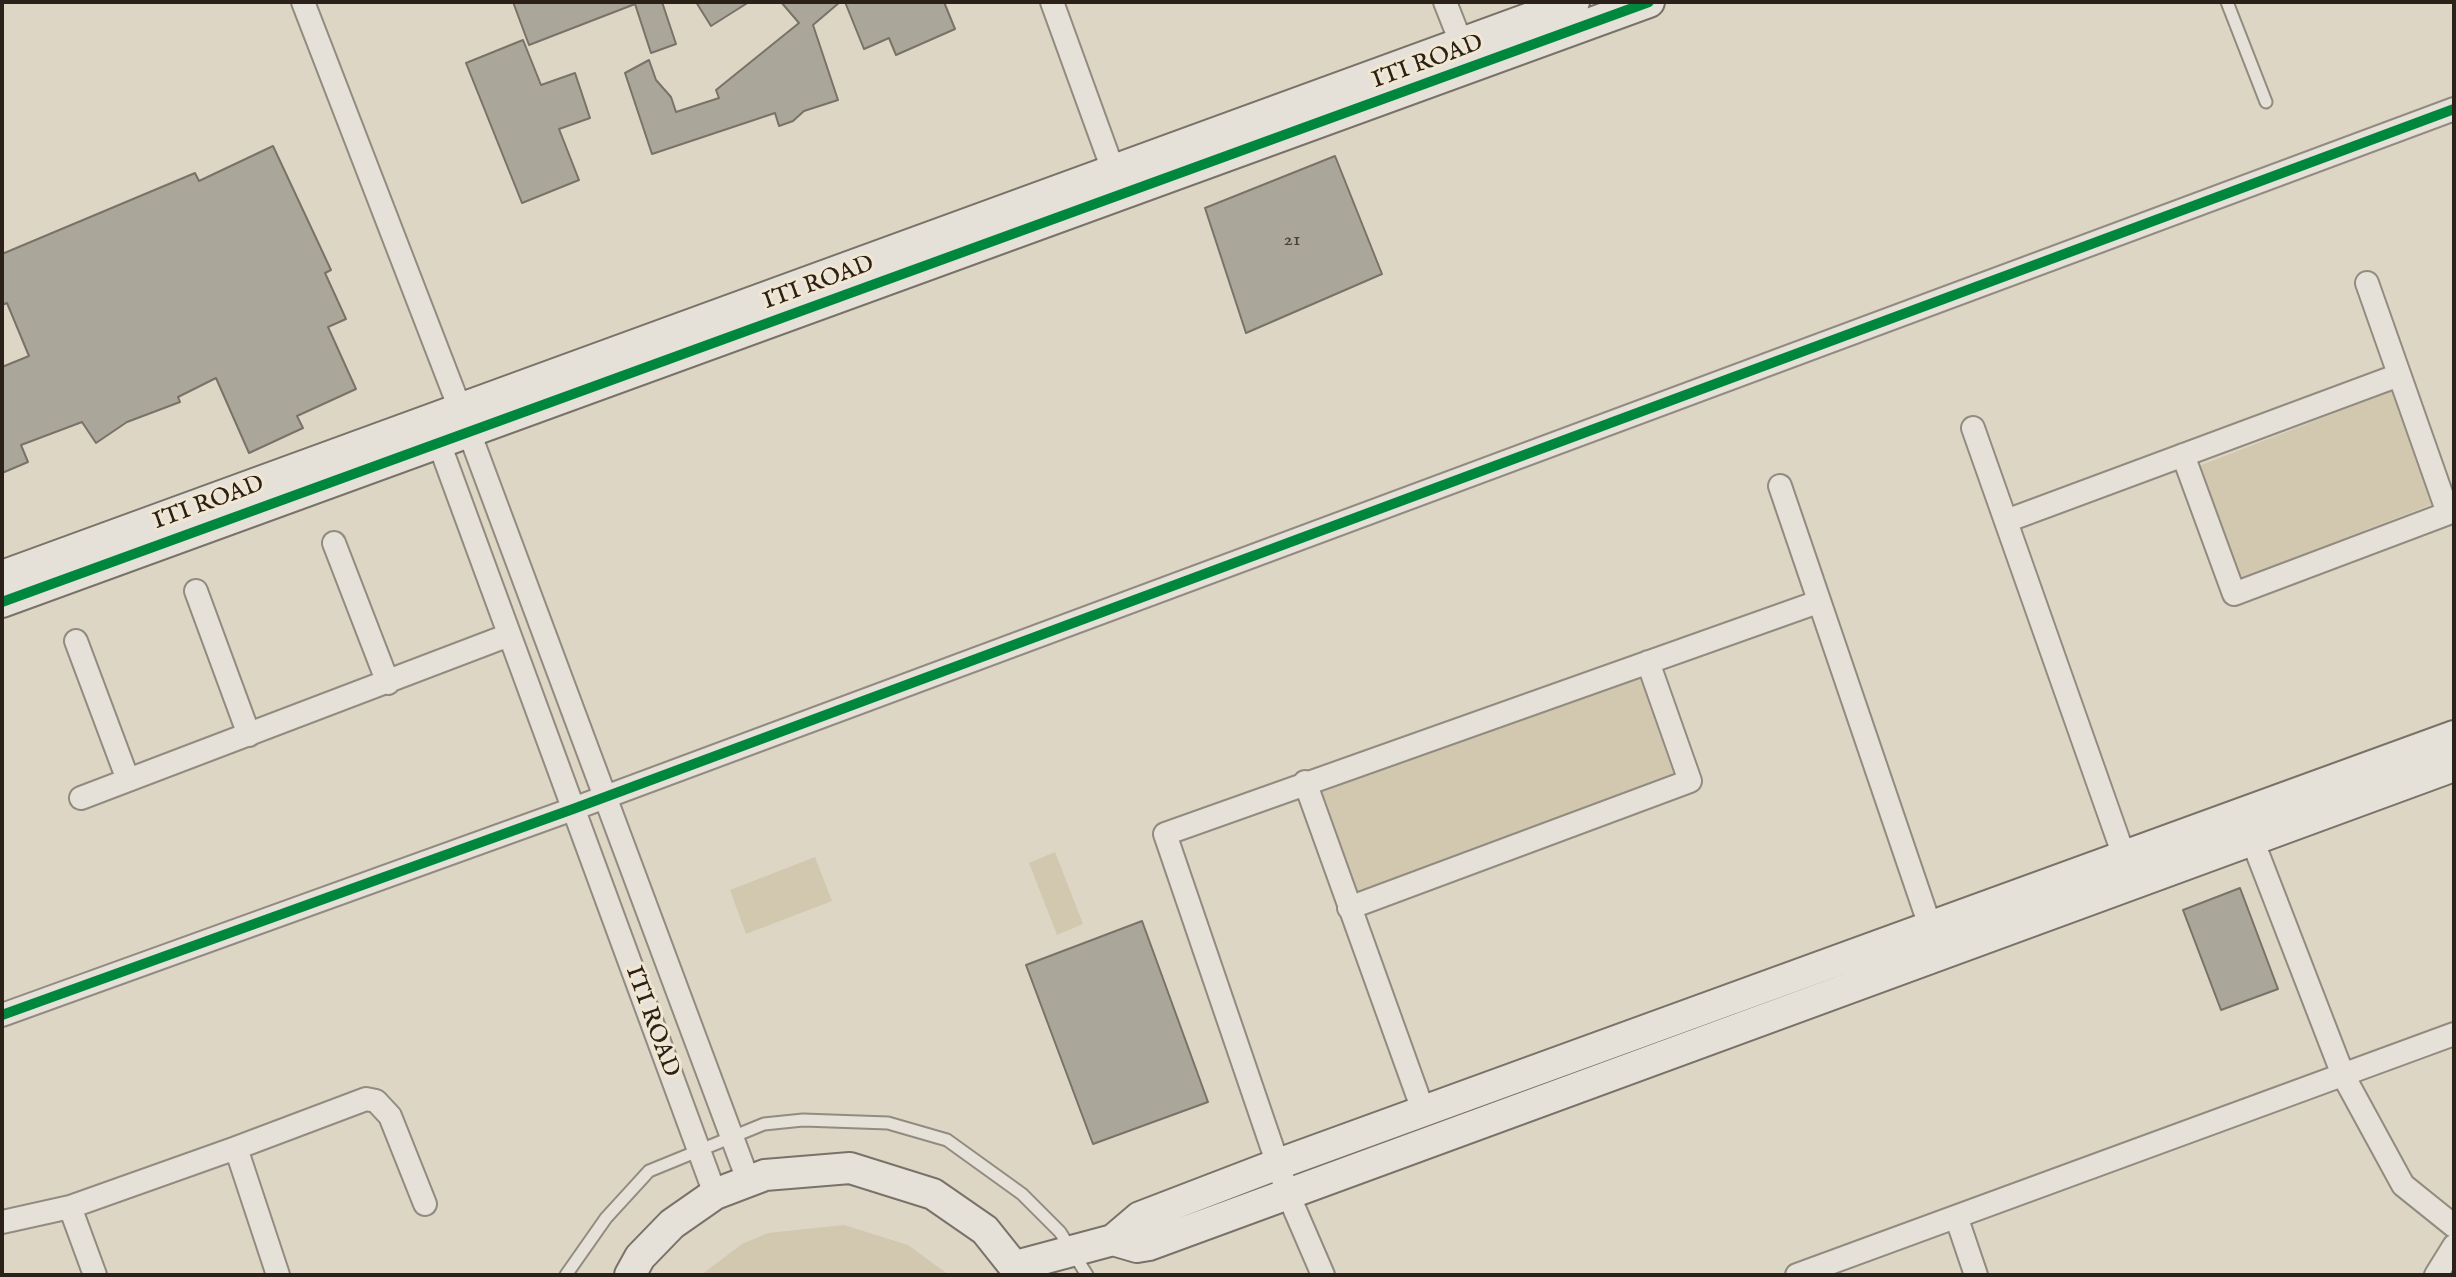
<!DOCTYPE html>
<html>
<head>
<meta charset="utf-8">
<style>
	body { margin:0 }
	#map { position:relative; width:2456px; height:1277px; overflow:hidden; background:#ded6c4; font-family:"IM FELL English",serif }
	canvas { display:block }
	.frame { position:absolute; inset:0; border:4px solid #2b2118; pointer-events:none }
</style>
</head>
<body>
<div id="map">
<canvas width="2456" height="1277"></canvas>
<div class="frame"></div>
</div>
<script>
const ctx = document.querySelector('canvas').getContext('2d');
ctx.lineJoin = 'round';
function paint(path, color) { ctx.fillStyle = color; ctx.fill(path, 'evenodd'); }
const poly = rows => new Path2D(rows.map(r => 'M' + r).join(''));
function trace(path, color, width, dash) { ctx.strokeStyle = color; ctx.lineWidth = width; ctx.lineCap = dash ? 'butt' : 'round'; ctx.setLineDash(dash || []); ctx.stroke(path); }
function drawText(font, color, halo, rows, align = 'center') {
  ctx.font = font + ' "IM FELL English",serif'; ctx.lineWidth = 6; ctx.setLineDash([]); ctx.textBaseline = 'middle'; ctx.strokeStyle = halo; ctx.fillStyle = color; for (const [text, x, y, turn = 0] of rows) {
    ctx.save(); ctx.translate(x, y); ctx.rotate((+turn || 0) * Math.PI / 180); ctx.textAlign = isNaN(turn) ? turn : align; if (halo) ctx.strokeText(text, 0, 0); ctx.fillText(text, 0, 0); ctx.restore();
  }
}
paint(poly([
	[2392,391,2435,503,2239,579,2196,467],
	[1644,672,1682,773,1353,895,1316,794],
	[1055,852,1083,924,1057,935,1029,863],
	[815,857,832,901,746,934,730,890],
	[844,1225,908,1245,949,1275,701,1275,742,1244,768,1233]
]), '#d2c7af');
const building = poly([
	[513,2,662,2,676,44,651,53,635,4,529,45,513,2],
	[696,2,749,2,711,26,696,2],
	[781,2,840,2,813,25,838,100,804,111,793,121,779,126,775,113,652,154,625,73,649,60,656,80,671,97,676,112,719,98,716,90,799,23,781,2],
	[845,2,944,2,955,29,896,55,889,38,864,49,845,2],
	[523,40,541,85,575,73,590,118,559,129,579,180,522,203,466,63,523,40],
	[273,146,331,270,325,273,346,319,328,327,356,389,297,416,303,428,249,453,216,378,178,397,180,402,127,422,96,443,82,422,21,445,28,462,2,473,2,367,29,356,7,303,2,305,2,254,195,173,199,181,273,146],
	[1335,156,1382,274,1246,333,1205,208,1335,156],
	[2240,888,2278,989,2221,1010,2183,910,2240,888],
	[1142,921,1208,1102,1093,1144,1026,965,1142,921]
]);
paint(building, '#aba69a');
trace(building, '#787269', 2);
const lane = poly([
	[2227,2,2266,102],
	[566,1275,606,1218,649,1171,764,1124,803,1120,888,1123,947,1140,1022,1194,1060,1232,1087,1275]
]);
const street = poly([
	[303,2,469,432,748,1180],
	[1052,2,1113,170],
	[1445,2,1462,45],
	[2367,283,2448,513],
	[1973,428,2124,856],
	[439,443,715,1194],
	[2183,455,2234,594,2454,511],
	[1780,486,1930,926],
	[2006,521,2399,375],
	[334,543,388,683],
	[196,591,249,735],
	[76,641,128,780],
	[1305,782,1424,1113],
	[81,798,509,635],
	[2248,829,2343,1075,2403,1185,2454,1226],
	[1349,908,1690,781,1648,662],
	[2,1015,573,809,2454,109],
	[236,1148,366,1099,376,1101,390,1116,425,1204],
	[1957,1219,1976,1275],
	[2,1222,70,1207],
	[95,1275,70,1207,236,1148,278,1275],
	[1323,1275,1288,1194,1165,834,1818,602],
	[1797,1275,2454,1034],
	[2436,1275,2454,1246]
]);
const secondary = poly([
	[2,576,1574,2],
	[2,602,1649,2],
	[1113,1240,1137,1247,1149,1245,2454,766],
	[1016,1266,1113,1240,1140,1217,1278,1164,2454,736],
	[630,1275,640,1257,672,1224,715,1194,765,1175,850,1168,933,1194,985,1230,1021,1275]
]);
trace(lane, '#918b80', 15);
trace(street, '#918b80', 26);
trace(secondary, '#787269', 34);
trace(lane, '#e5e1d8', 11);
trace(street, '#e5e1d8', 22);
trace(secondary, '#e5e1d8', 30);
trace(poly([
	[2,602,1649,2],
	[2,1015,573,809,2454,109]
]), '#00873e', 10);
drawText('20px', '#4b4238', null, [
	["21",1292,241]
]);
drawText('24px', '#2b2118', '#f0e6d2', [
	["ITI ROAD",1428,63,-20],
	["ITI ROAD",819,284,-20],
	["ITI ROAD",209,504,-20],
	["ITI ROAD",651,1022,70]
]);
</script>
</body>
</html>
